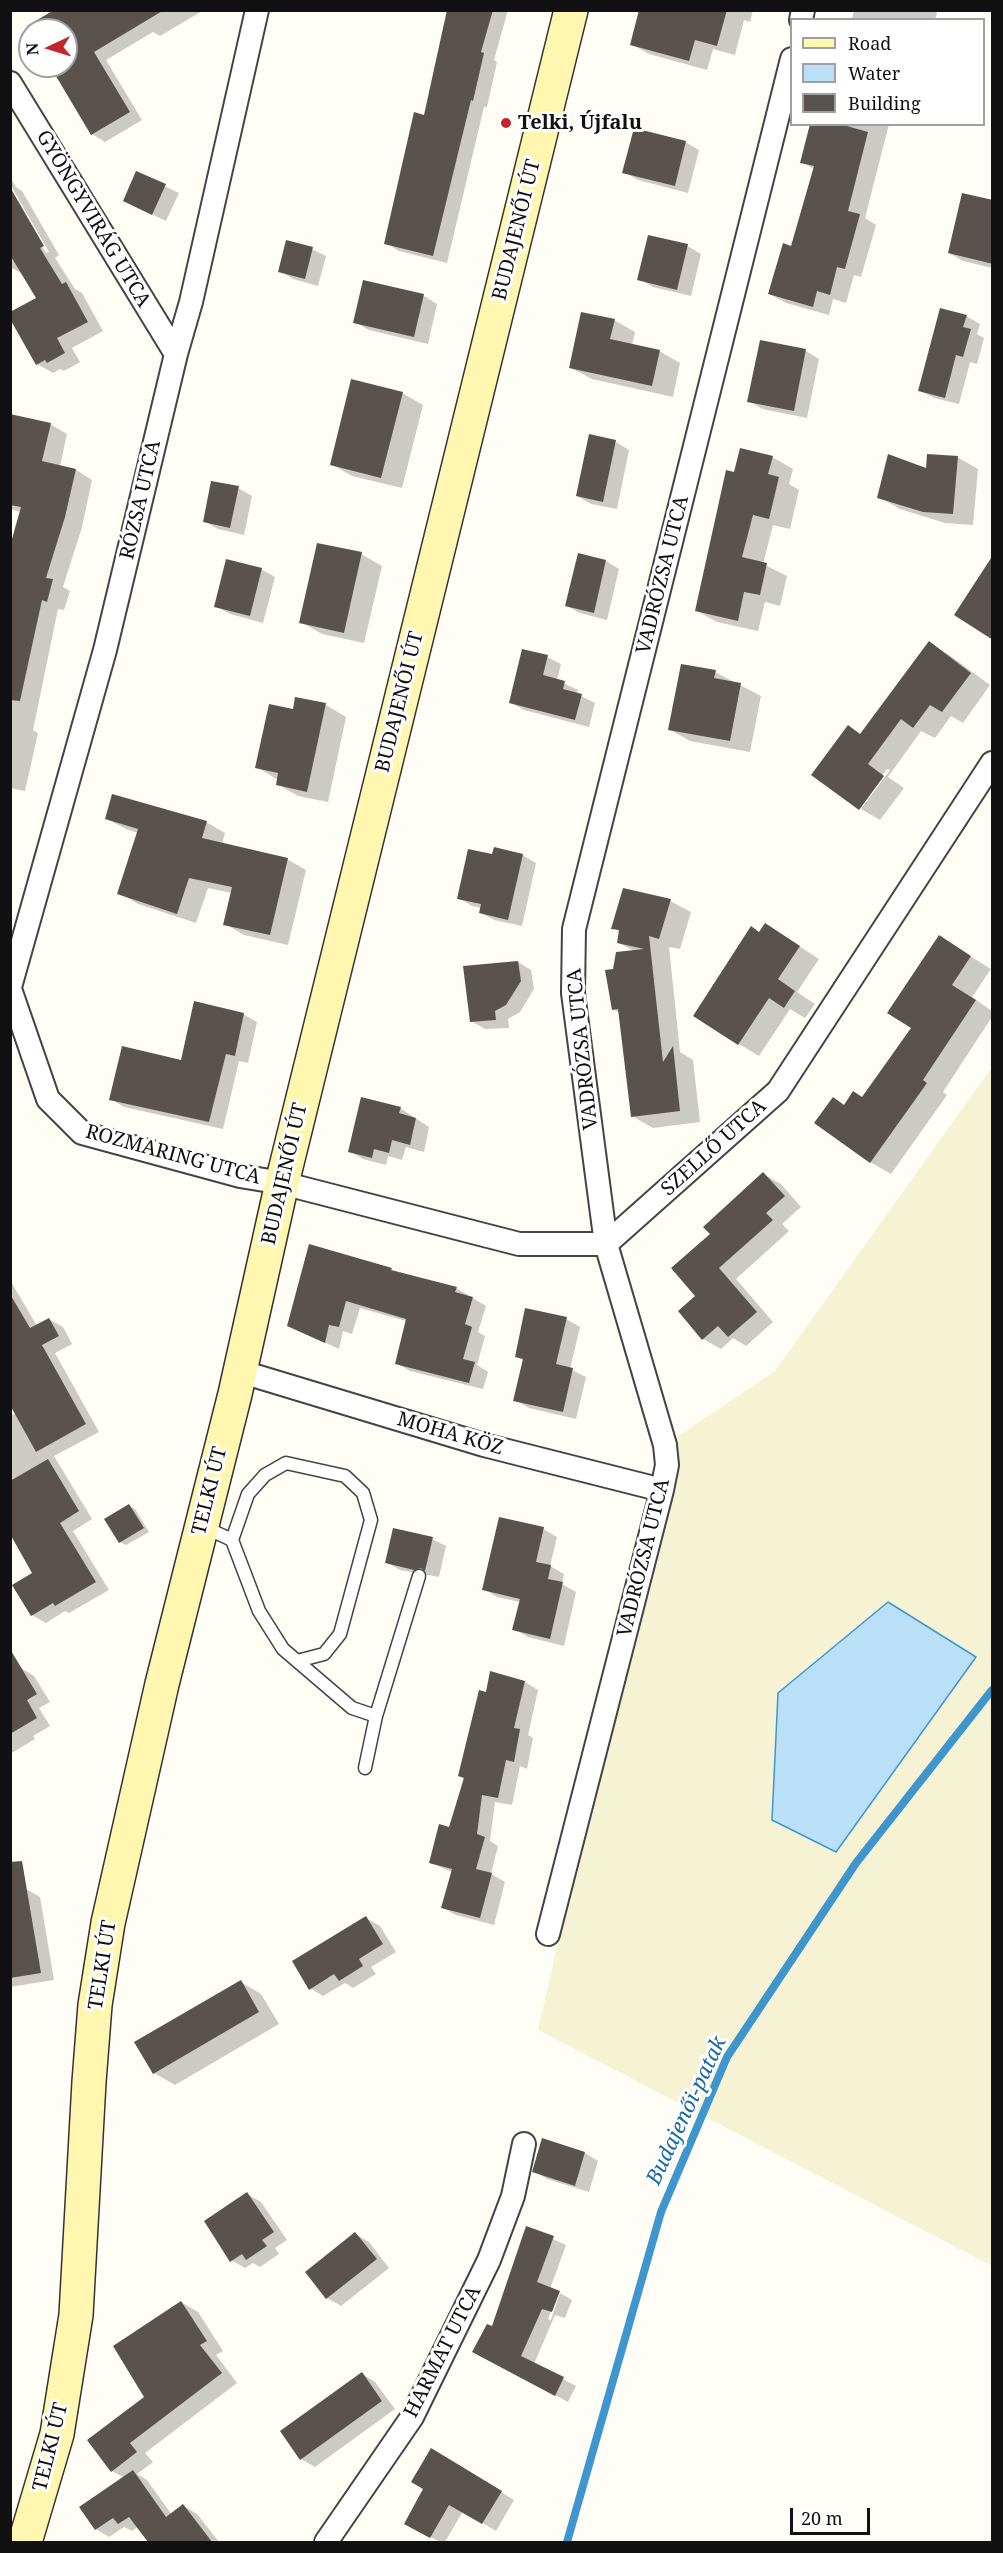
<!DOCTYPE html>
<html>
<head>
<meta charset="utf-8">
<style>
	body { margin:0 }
	#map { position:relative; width:1003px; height:2553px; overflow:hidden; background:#fffdf5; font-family:"Noto Serif",serif }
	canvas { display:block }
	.frame { position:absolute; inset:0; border:12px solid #111; pointer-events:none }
	.legend { position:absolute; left:790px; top:18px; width:195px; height:108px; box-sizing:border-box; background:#fff; border:2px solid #a0a0a0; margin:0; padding:8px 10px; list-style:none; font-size:18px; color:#111 }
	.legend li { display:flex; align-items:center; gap:12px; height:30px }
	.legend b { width:30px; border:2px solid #a0a0a0 }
	.north { position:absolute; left:18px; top:18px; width:60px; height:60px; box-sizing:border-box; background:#fff; border:2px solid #a0a0a0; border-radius:50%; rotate:266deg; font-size:16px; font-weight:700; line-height:24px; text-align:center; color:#111 }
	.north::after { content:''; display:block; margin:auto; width:21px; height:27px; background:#c4262e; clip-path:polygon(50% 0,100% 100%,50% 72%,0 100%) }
	.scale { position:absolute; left:790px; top:2508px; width:80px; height:27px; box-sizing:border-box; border:3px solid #111; border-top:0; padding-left:8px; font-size:18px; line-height:21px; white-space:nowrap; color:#111; -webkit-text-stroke:4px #fff; paint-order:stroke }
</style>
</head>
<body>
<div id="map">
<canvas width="1003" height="2553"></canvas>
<div class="frame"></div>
<ul class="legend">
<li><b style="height:8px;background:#fff6b0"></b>Road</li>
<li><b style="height:16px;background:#b9e0f7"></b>Water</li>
<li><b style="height:16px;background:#5a524d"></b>Building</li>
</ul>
<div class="north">N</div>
<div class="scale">20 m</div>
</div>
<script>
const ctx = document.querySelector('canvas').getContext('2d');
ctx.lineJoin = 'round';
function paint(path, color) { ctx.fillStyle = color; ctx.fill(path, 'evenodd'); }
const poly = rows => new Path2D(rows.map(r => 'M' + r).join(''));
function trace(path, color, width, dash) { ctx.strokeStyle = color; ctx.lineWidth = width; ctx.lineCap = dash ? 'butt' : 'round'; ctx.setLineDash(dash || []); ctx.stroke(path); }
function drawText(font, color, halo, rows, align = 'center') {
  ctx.font = font + ' "Noto Serif",serif'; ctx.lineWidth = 6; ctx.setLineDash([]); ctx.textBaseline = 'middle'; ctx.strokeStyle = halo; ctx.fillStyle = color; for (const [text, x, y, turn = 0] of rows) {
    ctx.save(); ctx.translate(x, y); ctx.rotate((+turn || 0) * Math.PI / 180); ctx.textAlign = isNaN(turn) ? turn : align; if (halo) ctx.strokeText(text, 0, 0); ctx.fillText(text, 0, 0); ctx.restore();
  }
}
paint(poly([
	[992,1067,992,2266,538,2030,662,1490,665,1445,775,1371]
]), '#f6f3d4');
const water = poly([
	[888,1602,976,1657,836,1852,772,1820,778,1693,888,1602]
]);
paint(water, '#b9e0f7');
trace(water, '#3f96cf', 1.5);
paint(poly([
	[57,10,204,10,160,36,153,32,106,60,142,120,105,142,92,134,50,66,66,66,66,30,30,30,30,32,27,27],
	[444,10,508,10,494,60,497,62,487,107,484,107,447,263,399,251,386,243,425,116,448,13],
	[663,10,753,10,750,22,744,20,735,55,713,49,707,70,649,54,631,44],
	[854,10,932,10,937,13,935,20,852,20],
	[812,124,889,124,865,218,876,225,861,277,854,275,846,303,833,299,829,315,786,303,770,294,792,248,814,169,802,162],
	[685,142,699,150,688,193,638,180,624,172],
	[137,173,179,193,166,221,124,201],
	[10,177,16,187,22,191,59,255,55,258,75,289,82,293,103,331,72,348,80,362,64,371,60,369,53,373,37,364,38,299,23,274,10,267,10,190,46,253,49,252,10,184],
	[992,202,992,268,963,261,949,253],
	[687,246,701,254,691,296,653,287,639,279],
	[312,249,326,256,318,286,293,279,280,271],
	[364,282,424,296,437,304,428,344,369,330,355,322],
	[966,316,980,324,977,334,984,338,977,364,970,362,959,404,934,398,920,390],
	[614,320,635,332,632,345,659,351,680,363,673,397,592,379,571,368],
	[761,342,806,351,819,359,807,418,762,409,749,401],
	[402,393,423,405,402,488,352,476,331,464],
	[10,415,50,424,67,434,60,466,76,470,92,480,82,527,63,587,70,591,64,610,58,609,33,730,38,733,25,791,10,788,10,552,21,512,10,509],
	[616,442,629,450,617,509,591,504,577,496],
	[772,457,793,469,789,484,799,490,790,529,773,525,763,564,787,576,780,606,765,602,758,631,717,622,697,611,735,474],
	[957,457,978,469,973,525,945,523,900,509,879,497],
	[238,488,252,496,244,535,218,529,204,521],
	[361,554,382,566,364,643,322,634,301,622],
	[579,555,606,561,619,569,607,620,580,613,567,606],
	[261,569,275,577,263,623,230,614,216,606],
	[929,643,949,655,990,685,963,723,951,716,935,738,921,731,888,777,904,788,880,820,861,809,890,770,887,769,859,808,848,727,861,735],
	[547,657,561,664,557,680,578,690,577,694,595,703,589,727,524,710,510,702],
	[715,672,761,696,750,752,690,741,669,729],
	[297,699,326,705,346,717,328,802,298,796,277,784,278,780,257,767,294,710],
	[107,819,206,822,225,833,222,844,287,859,306,870,288,945,244,935,225,924,232,893,208,888,196,923,138,904,119,893,138,833,126,829],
	[522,855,536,863,522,926,494,920,481,913,482,908,472,906,459,898,493,856],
	[670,901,691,912,680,949,669,947,680,1052,693,1060,700,1122,653,1128,632,1116,620,1013,613,1009,615,970,634,951,619,943,621,932,613,928],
	[760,933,785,937,819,959,797,992,815,1004,805,1018,790,1009,759,1056,739,1044],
	[939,937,991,969,972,997,992,1011,992,1017,943,1092,947,1095,891,1174,870,1162,845,1106,863,1098,913,1028],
	[518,962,531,970,534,989,520,1012,508,1019,509,1028,485,1029,471,1021],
	[243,1014,257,1022,248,1063,239,1061,223,1129,124,1107,111,1099,182,1062],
	[400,1108,429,1127,424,1152,406,1147,402,1160,388,1156,386,1165,363,1159,349,1151],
	[763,1174,781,1184,801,1207,782,1224,789,1231,736,1279,773,1322,746,1346,733,1338,721,1349,703,1339,697,1297,712,1234],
	[391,1270,456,1288,486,1306,478,1332,485,1336,477,1365,488,1372,483,1389,410,1371,396,1363,406,1321,360,1308,352,1334,343,1331,339,1349,289,1326],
	[10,1280,37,1326,49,1319,63,1327,72,1344,55,1353,99,1432,54,1456,92,1519,73,1531,109,1590,69,1613,65,1611,46,1623,32,1615,34,1574,13,1535,10,1536,10,1416,17,1413,10,1386],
	[566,1319,580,1327,570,1369,586,1377,576,1419,529,1408,515,1400,524,1361,516,1356],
	[129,1506,135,1509,149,1532,126,1545,120,1542],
	[543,1529,557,1537,550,1566,564,1574,562,1584,576,1592,564,1646,528,1637,514,1629,520,1602,497,1597,484,1589],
	[432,1539,446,1546,439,1577,400,1570,386,1562],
	[21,1668,34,1676,50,1702,39,1708,50,1726,33,1736,35,1739,10,1754,10,1674],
	[491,1673,525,1682,538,1690,528,1735,533,1738,527,1769,520,1766,512,1805,495,1802,490,1841,498,1846,491,1874,505,1882,494,1925,456,1915,443,1908,452,1872,431,1863,450,1829],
	[26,1889,40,1897,54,1980,10,1987,10,1892],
	[366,1918,380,1926,396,1952,371,1967,376,1974,353,1988,345,1983,323,1996,310,1988],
	[241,1982,261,1994,279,2024,175,2085,154,2073],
	[543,2140,585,2153,598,2161,589,2192,547,2179,534,2171],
	[247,2194,261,2202,287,2240,275,2248,279,2254,260,2267,253,2263,245,2268,231,2260],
	[527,2227,566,2245,550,2289,558,2292,548,2319,551,2320,560,2293,572,2300,565,2318,555,2315,534,2364,576,2386,568,2402,486,2358,493,2329],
	[355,2234,369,2242,389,2268,341,2306,327,2298],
	[181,2302,198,2312,223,2351,216,2355,237,2383,145,2453,153,2462,137,2474,147,2480,172,2515,184,2506,197,2514,219,2542,150,2542,138,2527,132,2531,124,2527,109,2537,96,2529,125,2478,112,2471,146,2397],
	[362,2374,375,2382,395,2409,315,2467,301,2459],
	[431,2450,514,2500,496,2531,463,2511,445,2542,440,2542,406,2523,425,2489]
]), '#0003');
trace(poly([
	[567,2542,661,2212,727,2057,856,1863,992,1690]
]), '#3f96cf', 8);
paint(poly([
	[54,10,164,10,94,52,130,112,91,135,50,66,66,66,66,30,30,31,27,26],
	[447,10,493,10,481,52,484,53,473,101,471,100,433,256,384,244,414,112,424,115],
	[639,10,727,10,717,46,695,40,689,61,630,45],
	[810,124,840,124,868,132,848,211,860,214,845,269,837,267,830,295,817,291,813,307,768,294,783,243,791,246,814,166,800,163],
	[634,128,686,141,675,186,622,173],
	[136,171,166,184,152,215,123,201],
	[10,187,44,246,40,248,62,284,66,282,88,322,57,338,65,353,47,363,45,360,36,365,10,319,10,312,36,298,10,255],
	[962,193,993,200,993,264,948,253],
	[648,235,688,244,677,290,637,280],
	[286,240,313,247,305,279,278,272],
	[363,280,424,294,414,337,353,323],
	[940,308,967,315,963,327,971,329,963,357,956,355,945,398,918,391],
	[581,312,615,319,610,339,660,350,652,386,569,368],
	[760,340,806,349,794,411,747,402],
	[351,379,403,392,381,478,330,465],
	[10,414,51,423,42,461,76,469,65,517,46,578,53,579,47,602,42,600,20,701,10,700,10,546,21,507,10,505],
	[589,434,616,440,603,502,576,496],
	[740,448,773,456,768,474,779,477,769,519,753,515,742,557,767,563,760,595,744,592,738,621,695,611,726,470,734,472],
	[888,454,926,468,927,454,958,456,953,514,923,512,877,498],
	[211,481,239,486,230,528,203,522],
	[317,543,362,552,344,633,299,623],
	[578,553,606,560,594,613,565,606],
	[993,555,993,640,954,615],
	[226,559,262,568,250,616,214,607],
	[929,641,971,673,942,712,930,705,913,728,901,719,868,764,884,776,859,810,811,775,848,725,860,734],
	[522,649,548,655,543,675,565,681,563,689,582,694,575,720,509,703],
	[681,664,716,670,714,678,741,683,730,741,668,730],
	[295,697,326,703,307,792,276,785,278,773,255,768,269,704,293,709],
	[112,794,207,821,202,838,288,858,270,935,223,925,232,887,189,878,177,914,117,894,138,829,105,819],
	[494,847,523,854,508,920,479,913,481,904,457,899,468,849,492,854],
	[623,888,671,899,659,939,649,936,663,1062,673,1046,680,1111,631,1117,618,1009,612,1010,605,970,613,969,616,952,644,949,617,943,619,930,611,929],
	[765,923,800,946,778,979,795,991,784,1008,769,998,738,1045,693,1016,751,926,759,932],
	[939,935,971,956,952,985,976,1000,923,1080,927,1083,870,1163,814,1123,833,1097,844,1105,853,1091,862,1097,911,1028,887,1013],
	[518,961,521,981,506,1005,495,1011,496,1020,470,1022,463,966],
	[194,1001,244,1013,235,1056,226,1054,209,1122,109,1100,122,1046,181,1060],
	[361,1097,401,1107,399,1113,416,1118,410,1145,392,1140,389,1153,374,1149,372,1158,348,1152],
	[763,1172,785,1196,766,1213,773,1220,719,1268,757,1312,728,1337,718,1326,702,1340,678,1311,695,1296,671,1268,710,1234,703,1227],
	[309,1244,392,1268,391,1270,457,1287,455,1292,473,1297,465,1324,472,1327,463,1359,475,1362,469,1383,395,1364,406,1319,346,1301,339,1327,329,1325,325,1343,287,1326],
	[10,1294,30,1328,49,1318,59,1336,42,1345,86,1424,36,1452,10,1405],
	[525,1308,567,1317,556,1364,573,1368,563,1412,513,1401,523,1359,515,1357],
	[48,1459,79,1511,60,1523,96,1582,55,1606,53,1603,31,1616,12,1585,32,1573,10,1534,10,1481],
	[129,1504,144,1528,119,1543,104,1519],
	[499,1517,544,1527,536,1562,551,1565,548,1579,563,1582,550,1639,512,1630,520,1599,482,1590],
	[393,1528,433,1537,425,1571,421,1568,414,1570,385,1563],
	[10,1649,37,1694,27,1700,37,1718,10,1734],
	[490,1671,525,1681,514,1728,520,1729,514,1762,506,1760,498,1798,482,1795,477,1834,485,1837,476,1869,492,1873,480,1918,441,1908,452,1869,429,1863,439,1824,449,1827,464,1778,458,1776,479,1690,486,1692],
	[22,1861,41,1973,10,1978,10,1862],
	[366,1916,383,1944,359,1959,363,1966,339,1981,334,1974,309,1990,292,1961],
	[241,1980,259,2012,153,2074,134,2042],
	[542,2138,585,2152,575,2186,532,2172],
	[247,2192,274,2232,262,2240,267,2246,246,2260,242,2254,230,2262,204,2221],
	[526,2226,554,2236,537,2282,560,2291,552,2312,542,2309,521,2356,564,2377,555,2396,472,2352,487,2324,492,2326],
	[355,2232,377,2259,326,2299,305,2272],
	[181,2301,207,2341,200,2345,222,2373,130,2443,137,2452,111,2472,87,2440,144,2397,113,2346],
	[362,2372,382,2401,300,2460,280,2431],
	[431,2448,502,2491,482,2524,449,2505,430,2538,404,2524,423,2489,411,2482],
	[133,2470,166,2517,183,2504,212,2542,148,2542,129,2517,118,2524,113,2518,95,2530,79,2507]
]), '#5a524d');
const lane = poly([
	[202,1526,232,1540,259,1611,283,1649,352,1708,376,1716,419,1576],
	[232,1540,248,1494,265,1475,286,1463,345,1476,363,1493,371,1520,340,1634,324,1654,297,1661],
	[365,1768,376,1716]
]);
const street = poly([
	[801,20,803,10],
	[10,83,176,354],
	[10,987,105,650,176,354,191,302,257,10],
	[10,989,48,1099,82,1133,240,1176,282,1183,519,1244,606,1244,778,1091,992,763],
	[239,1371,484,1445,662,1490],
	[548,1934,662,1490,667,1465,665,1445,606,1244,573,993,574,929,792,59],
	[326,2542,412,2417,489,2260,513,2196,524,2144]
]);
const secondary = poly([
	[25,2542,57,2434,76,2315,89,2082,95,2005,108,1923,162,1684,235,1394,282,1183,571,10]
]);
trace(lane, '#444', 15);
trace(street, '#444', 26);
trace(secondary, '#333', 36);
trace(lane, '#fff', 12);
trace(street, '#fff', 22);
trace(secondary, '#fff6b0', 33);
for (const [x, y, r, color] of [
	[506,123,6,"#c4262e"]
]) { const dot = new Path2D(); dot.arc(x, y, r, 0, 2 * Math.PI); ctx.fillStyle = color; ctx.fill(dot); trace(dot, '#fff', 2); }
drawText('bold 20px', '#111', '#fff', [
	["Telki, Újfalu",518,123]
], 'left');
drawText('20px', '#111', '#fff', [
	["GYÖNGYVIRÁG UTCA",93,219,59],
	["BUDAJENŐI ÚT",517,230,-76],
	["RÓZSA UTCA",141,500,-77],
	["VADRÓZSA UTCA",663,575,-76],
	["BUDAJENŐI ÚT",400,702,-76],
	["VADRÓZSA UTCA",583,1049,-96],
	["SZELLŐ UTCA",714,1148,-42],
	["ROZMARING UTCA",173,1155,15],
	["BUDAJENŐI ÚT",285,1174,-77],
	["MOHA KÖZ",450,1434,16],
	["TELKI ÚT",210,1491,-76],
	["VADRÓZSA UTCA",644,1558,-76],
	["TELKI ÚT",103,1965,-81],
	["HARMAT UTCA",443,2352,-63],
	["TELKI ÚT",51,2447,-76]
]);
drawText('italic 21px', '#1768a6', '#fff', [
	["Budajenői-patak",687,2111,-65]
]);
</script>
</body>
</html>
